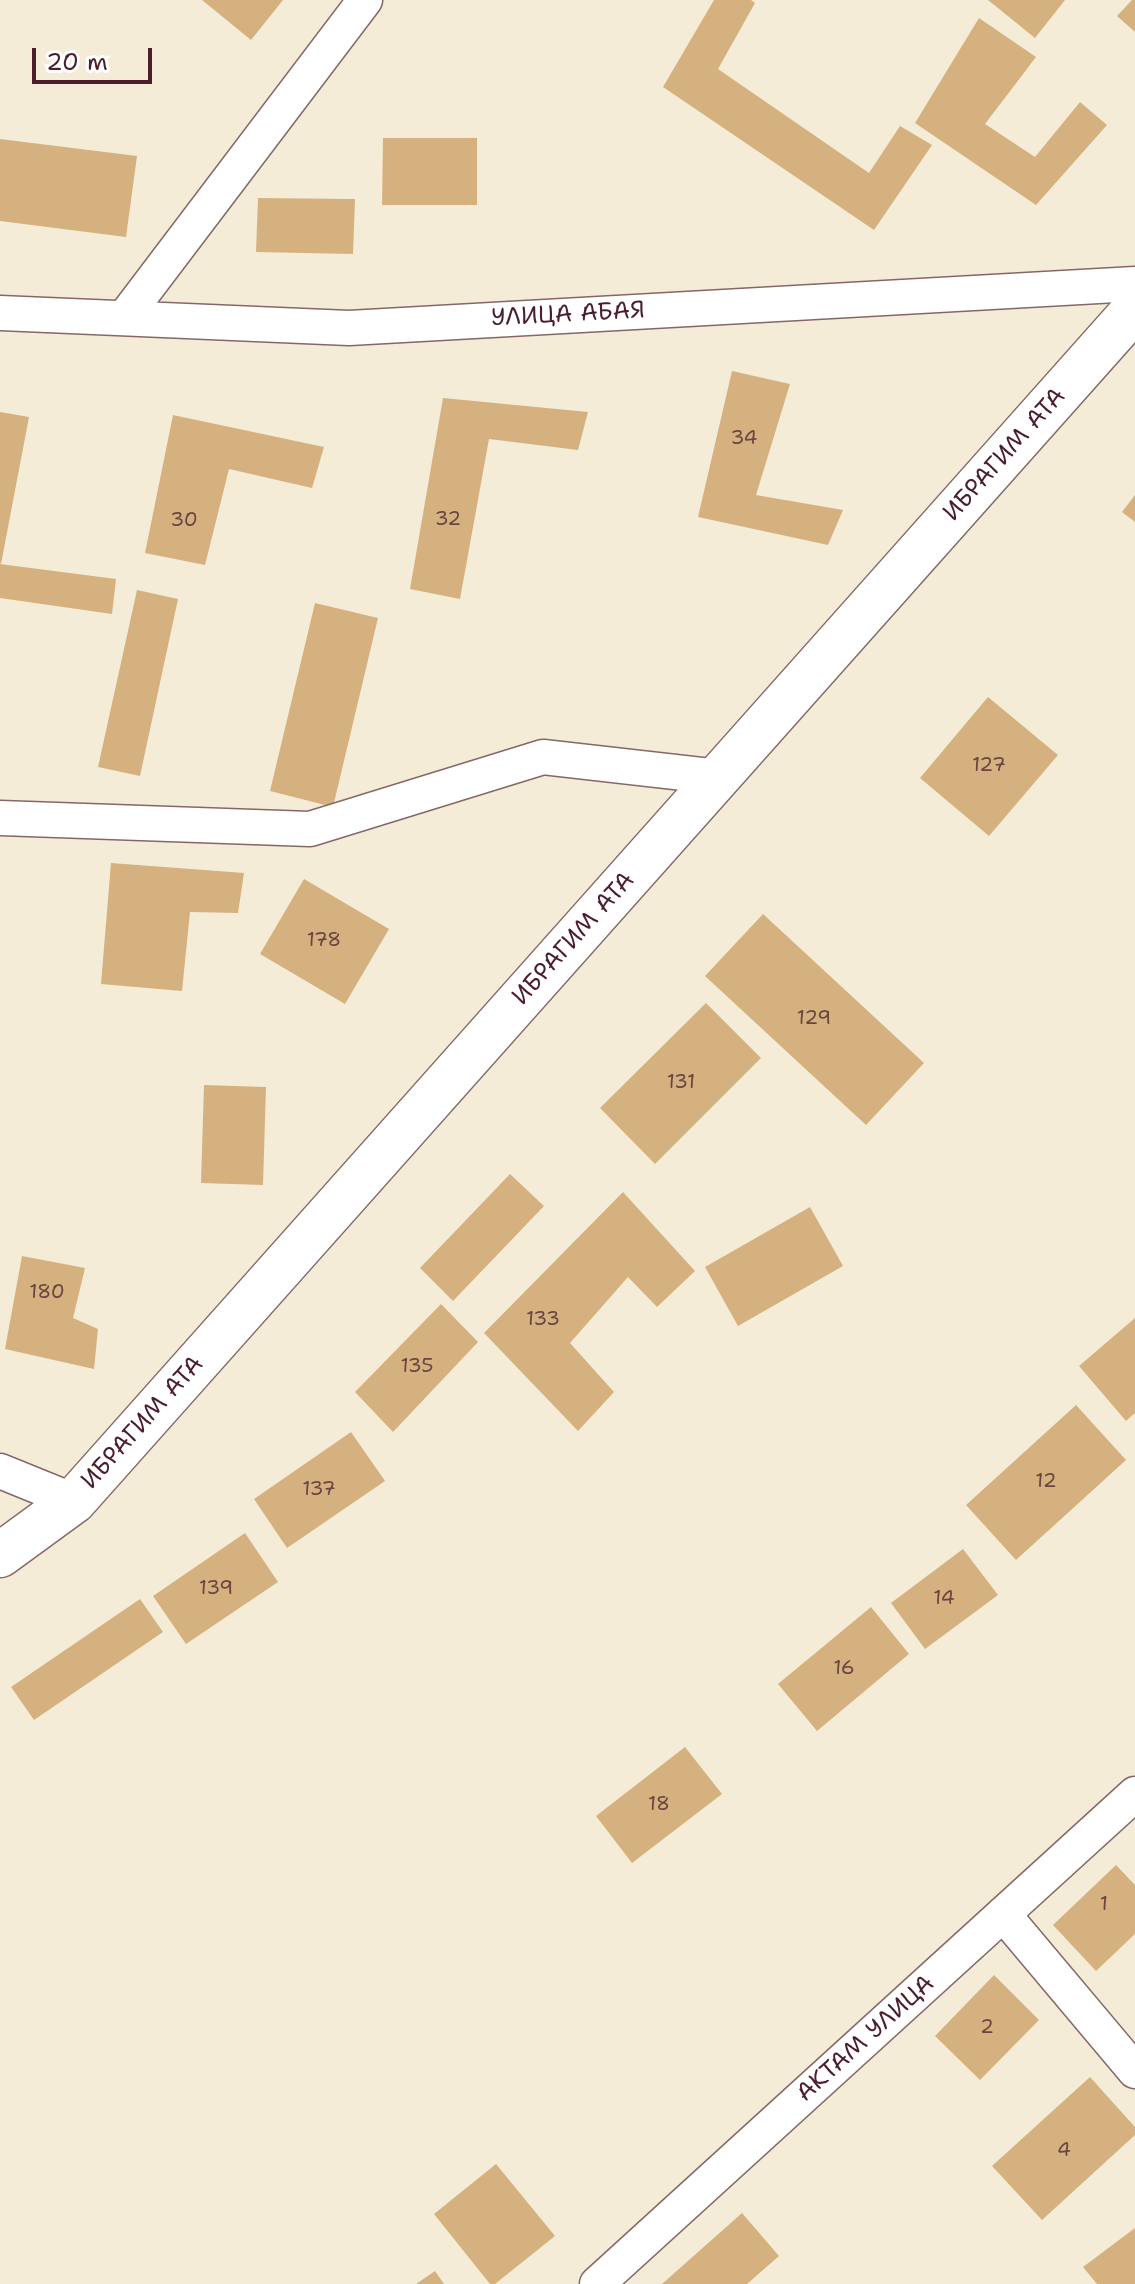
<!DOCTYPE html>
<html>
<head>
<meta charset="utf-8">
<style>
	body { margin:0 }
	#map { position:relative; width:1135px; height:2284px; overflow:hidden; background:#f4ecd7; font-family:"Shantell Sans",sans-serif }
	canvas { display:block }
	.scale { position:absolute; left:32px; top:48px; width:120px; height:36px; box-sizing:border-box; border:4px solid #4a1f2b; border-top:0; padding-left:10px; font-size:24px; line-height:28px; white-space:nowrap; color:#4a1f2b; -webkit-text-stroke:6px #fff; paint-order:stroke }
</style>
</head>
<body>
<div id="map">
<canvas width="1135" height="2284"></canvas>
<div class="scale">20 m</div>
</div>
<script>
const ctx = document.querySelector('canvas').getContext('2d');
ctx.lineJoin = 'round';
function paint(path, color) { ctx.fillStyle = color; ctx.fill(path, 'evenodd'); }
const poly = rows => new Path2D(rows.map(r => 'M' + r).join(''));
function trace(path, color, width, dash) { ctx.strokeStyle = color; ctx.lineWidth = width; ctx.lineCap = dash ? 'butt' : 'round'; ctx.setLineDash(dash || []); ctx.stroke(path); }
function drawText(font, color, halo, rows, align = 'center') {
  ctx.font = font + ' "Shantell Sans",sans-serif'; ctx.lineWidth = 7; ctx.setLineDash([]); ctx.textBaseline = 'middle'; ctx.strokeStyle = halo; ctx.fillStyle = color; for (const [text, x, y, turn = 0] of rows) {
    ctx.save(); ctx.translate(x, y); ctx.rotate((+turn || 0) * Math.PI / 180); ctx.textAlign = isNaN(turn) ? turn : align; if (halo) ctx.strokeText(text, 0, 0); ctx.fillText(text, 0, 0); ctx.restore();
  }
}
paint(poly([
	[202,0,283,0,251,40],
	[714,0,751,0,755,3,718,69,869,173,900,126,932,145,874,230,663,87],
	[988,0,1065,0,1035,38],
	[1132,0,1135,0,1135,32,1117,16],
	[979,18,1036,57,985,124,1035,157,1080,102,1107,125,1036,205,915,123],
	[383,138,477,138,477,205,382,205],
	[0,139,137,156,126,237,0,221],
	[258,198,355,199,353,254,256,252],
	[732,371,790,384,756,495,843,510,828,545,698,517],
	[443,398,588,412,578,450,489,439,460,599,410,589],
	[0,412,29,417,1,564,0,563],
	[173,415,324,447,312,488,229,469,205,565,145,553],
	[1135,495,1135,522,1122,512],
	[0,564,116,579,112,614,0,598],
	[137,590,178,599,140,776,98,767],
	[315,603,378,618,333,807,270,791],
	[988,697,1058,755,989,836,920,778],
	[111,863,244,873,238,913,190,912,182,991,101,984],
	[304,879,389,929,345,1004,260,954],
	[763,914,924,1063,866,1125,705,976],
	[706,1003,761,1058,655,1164,600,1108],
	[204,1085,266,1087,263,1185,201,1183],
	[510,1174,544,1206,453,1301,420,1268],
	[623,1192,695,1271,657,1307,628,1277,570,1343,614,1392,578,1431,484,1333],
	[810,1207,843,1266,738,1326,705,1267],
	[22,1256,85,1268,73,1318,98,1329,94,1369,5,1349],
	[441,1304,478,1342,393,1432,355,1392],
	[1135,1318,1135,1413,1126,1421,1079,1366],
	[1076,1405,1126,1460,1016,1560,966,1505],
	[351,1432,385,1481,287,1548,254,1499],
	[245,1533,278,1582,186,1644,153,1596],
	[963,1549,998,1595,925,1649,891,1603],
	[140,1599,163,1632,34,1720,11,1687],
	[871,1607,909,1654,817,1731,778,1684],
	[685,1747,722,1794,632,1863,596,1816],
	[1116,1865,1135,1885,1135,1934,1096,1971,1053,1925],
	[994,1975,1039,2020,980,2080,935,2036],
	[1090,2077,1135,2127,1135,2135,1042,2220,992,2166],
	[496,2164,555,2236,495,2284,490,2284,434,2214],
	[742,2213,779,2256,747,2284,662,2284],
	[1135,2228,1135,2284,1097,2284,1083,2267],
	[435,2271,444,2284,416,2284]
]), '#d6b180');
const minor = poly([
	[0,313,349,328,1135,284],
	[124,318,365,0],
	[0,818,310,829,543,757,719,777],
	[0,1471,74,1501],
	[1003,1914,1135,2071],
	[597,2284,1135,1794]
]);
const tertiary = poly([
	[0,1555,74,1501,1135,309]
]);
trace(minor, '#866767', 37);
trace(tertiary, '#866767', 47);
trace(minor, '#fff', 34);
trace(tertiary, '#fff', 44);
drawText('20px', '#6d4440', null, [
	["34",744,439],
	["32",448,520],
	["30",184,521],
	["127",989,766],
	["178",324,941],
	["129",814,1019],
	["131",681,1083],
	["180",47,1293],
	["133",543,1320],
	["135",417,1367],
	["12",1046,1482],
	["137",319,1490],
	["139",216,1589],
	["14",944,1599],
	["16",844,1669],
	["18",659,1805],
	["1",1104,1905],
	["2",987,2028],
	["4",1064,2151]
]);
drawText('24px', '#4a1f2b', '#fff', [
	["УЛИЦА АБАЯ",568,315,-3],
	["ИБРАГИМ АТА",1005,455,-48],
	["ИБРАГИМ АТА",574,939,-48],
	["ИБРАГИМ АТА",143,1423,-48],
	["АКТАМ УЛИЦА",866,2039,-42]
]);
</script>
</body>
</html>
